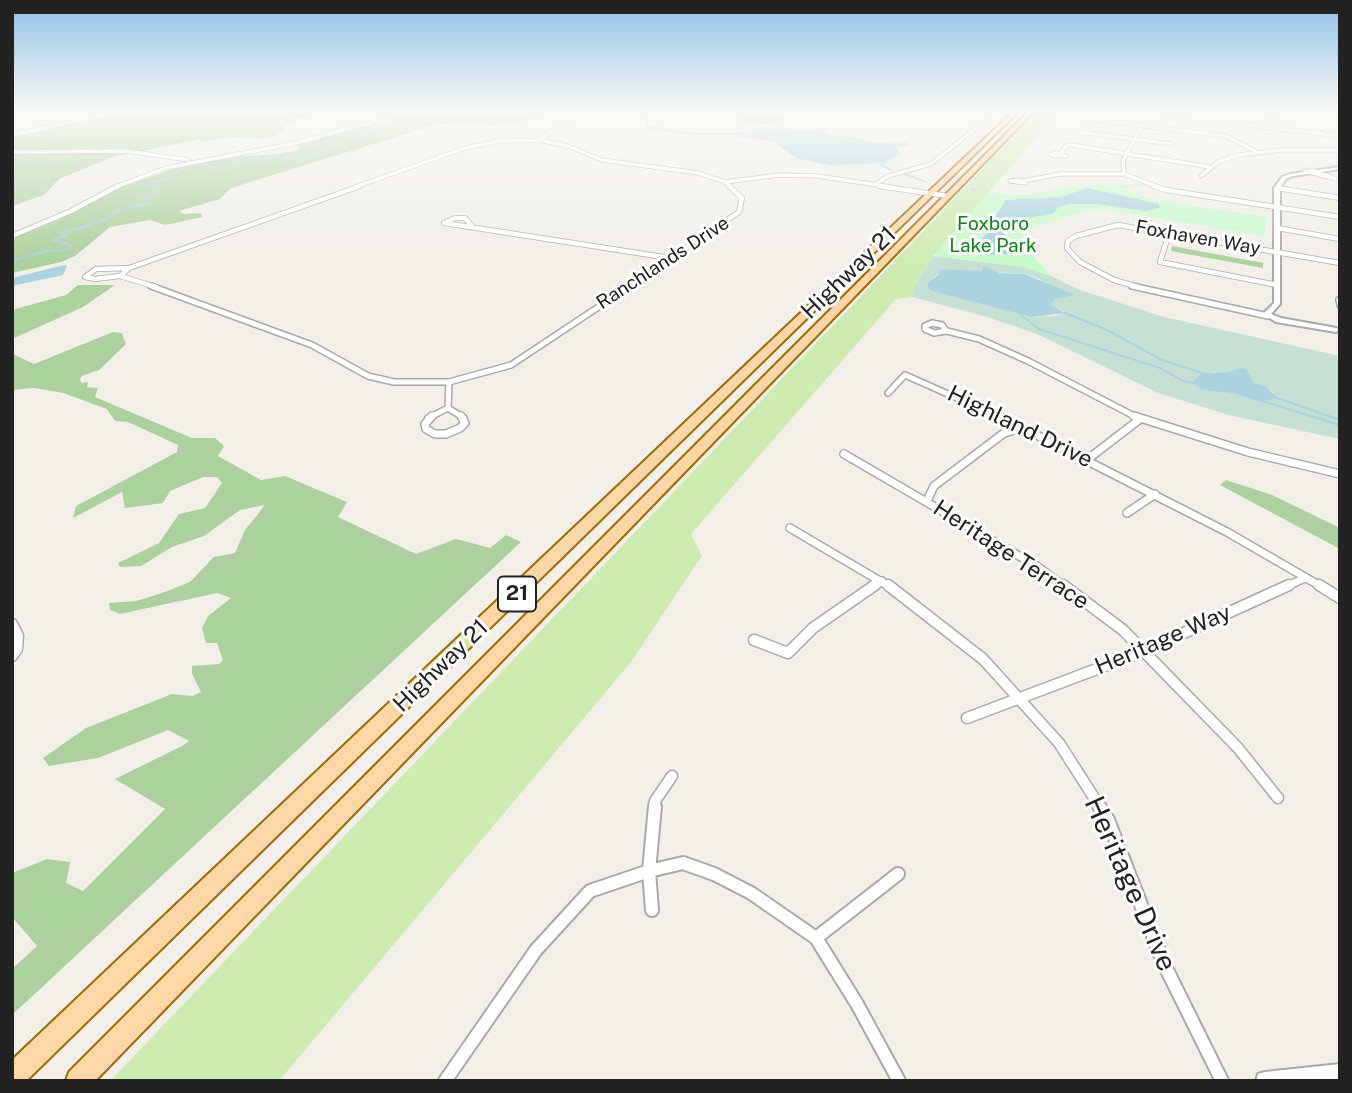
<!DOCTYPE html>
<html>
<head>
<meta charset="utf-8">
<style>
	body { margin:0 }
	#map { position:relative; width:1352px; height:1093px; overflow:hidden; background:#f2efe9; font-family:"Public Sans",sans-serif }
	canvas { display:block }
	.frame { position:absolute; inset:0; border:14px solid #222; pointer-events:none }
</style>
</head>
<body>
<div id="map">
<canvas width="1352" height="1093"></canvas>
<div class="frame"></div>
</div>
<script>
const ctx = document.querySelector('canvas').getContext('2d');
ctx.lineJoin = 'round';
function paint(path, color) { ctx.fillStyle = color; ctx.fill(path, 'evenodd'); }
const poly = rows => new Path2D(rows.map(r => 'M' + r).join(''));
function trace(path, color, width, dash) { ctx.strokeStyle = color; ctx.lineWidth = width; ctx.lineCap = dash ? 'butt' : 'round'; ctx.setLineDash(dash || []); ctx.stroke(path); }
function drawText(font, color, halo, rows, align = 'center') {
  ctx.font = font + ' "Public Sans",sans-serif'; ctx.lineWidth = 6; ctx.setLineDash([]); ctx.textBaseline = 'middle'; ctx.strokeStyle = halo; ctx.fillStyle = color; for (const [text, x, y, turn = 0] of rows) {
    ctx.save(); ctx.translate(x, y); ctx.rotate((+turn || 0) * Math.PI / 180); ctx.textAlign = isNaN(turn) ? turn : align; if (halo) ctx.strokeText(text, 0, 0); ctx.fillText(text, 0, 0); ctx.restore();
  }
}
paint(poly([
	[1040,109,1062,109,933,256,915,283,912,297,896,299,691,534,702,556,631,662,279,1081,110,1081]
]), '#cdebb0');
paint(poly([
	[138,109,292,109,298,114,313,119,295,118,276,136,264,139,236,137,200,142,200,139,113,157,59,179,44,195,12,206,12,138],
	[428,109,576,109,504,124,462,122,435,125,231,188,220,199,179,211,184,214,201,213,203,217,165,225,150,220,110,227,75,256,61,262,12,273,12,239,59,220,114,189,183,166,226,157,279,154,301,149,297,145,374,122],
	[742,109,792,109,779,122,757,125,742,121,740,117,746,112],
	[1172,246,1263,263,1263,268,1171,251],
	[78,285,115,285,83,307,12,339,12,310,66,295],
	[113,332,122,333,126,344,99,370,82,376,80,379,81,383,88,382,87,387,98,388,95,397,192,438,215,438,224,446,218,456,261,480,285,476,347,502,338,517,416,554,456,539,490,548,506,535,521,542,12,1015,12,969,37,946,12,917,12,873,47,859,70,862,66,883,83,891,165,809,115,779,182,746,189,741,168,730,98,758,49,766,43,758,86,728,172,694,193,696,201,692,192,674,192,666,219,664,223,660,217,643,206,643,202,628,208,616,231,598,217,593,120,614,110,610,109,603,136,601,162,593,190,582,214,557,235,553,245,530,265,505,240,510,204,536,172,547,141,566,120,567,118,563,159,543,179,514,205,508,222,483,217,477,203,477,170,491,163,503,125,508,122,492,73,518,76,506,177,452,178,445,128,422,115,421,107,409,63,393,34,388,12,390,12,346,13,354,34,364],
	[1226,480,1272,495,1340,528,1340,549,1220,485]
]), '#add19e');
paint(poly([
	[933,256,1023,267,1051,276,1077,289,1164,317,1340,356,1340,439,1228,415,1156,392,1037,334,987,317,912,297,915,284],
	[940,269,1026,274,1040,279,1055,299,1050,305,1064,312,1055,316,1031,317,931,291,927,283,938,274],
	[1212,372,1230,372,1251,378,1254,383,1275,393,1237,394,1202,390,1198,386]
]), '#c6e0d4');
paint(poly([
	[1143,184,1147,186,1118,189,1162,201,1267,217,1264,236,1108,210,1091,210,1032,227,1023,234,1022,243,1051,276,1023,267,933,256,989,192,1024,196,1082,185]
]), '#c8facc');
paint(poly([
	[768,128,823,130,831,135,852,137,877,143,904,142,912,145,896,147,901,154,883,163,830,165,798,159,776,144,776,142,740,137,736,133],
	[1087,188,1138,199,1158,204,1160,208,1146,211,1097,204,1069,204,1058,207,1054,213,1047,215,1026,218,1003,232,1014,250,1009,254,987,255,972,246,995,227,995,217,1006,200,1061,197],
	[64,265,67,266,63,275,12,286,12,278],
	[984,266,999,273,1025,274,1074,295,1055,299,1051,305,1065,313,1031,317,931,291,928,287,927,283,938,275,940,269,982,271],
	[1241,368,1246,369,1254,383,1266,387,1278,398,1260,402,1237,394,1202,390,1192,382,1202,373,1230,372]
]), '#aad3df');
trace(poly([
	[621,109,648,116,647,127,694,134,738,134],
	[886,162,881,165,892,170],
	[904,174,924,181],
	[971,189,976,190],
	[12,261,46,251,70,249,71,246,65,243,52,240,66,236,60,233,67,230,79,229,111,217,116,211,150,203,142,198,153,195,156,188,145,185,175,176,177,171,190,166,205,164,218,169,244,161,276,157,304,160,329,149,327,143,358,139,387,124,416,118,490,120,481,124,500,124,516,118,530,119,534,114,570,109],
	[1065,313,1105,329,1162,360,1202,373],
	[1021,315,1039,329,1160,368,1183,381,1194,383],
	[1278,398,1334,418],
	[1262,401,1317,418]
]), '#aad3df', 2);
trace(poly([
	[1311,416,1340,425],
	[1329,416,1340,420]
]), '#aad3df', 2.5);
const minorFar5 = poly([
	[200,109,219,113],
	[1113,109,1340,136],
	[1212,109,1282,117,1282,130],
	[684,111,701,111,705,114,691,115,684,111],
	[1087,119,1226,136,1257,152],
	[1142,125,1123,161,1124,174,1158,187],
	[1079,132,1172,144],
	[12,135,131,109],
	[539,140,586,109],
	[12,152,126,151,189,160],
	[1054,153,1059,154,1066,156,1051,155,1054,153],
	[1060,154,1066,146,1071,145,1210,167],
	[1305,171,1336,179,1310,170],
	[1201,176,1218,162,1238,155,1282,150,1340,150],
	[1019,180,1026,183,1010,181,1019,180],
	[1023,181,1060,174,1124,174],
	[725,182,779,175,817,176,891,187],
	[876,184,888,176,931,164,1000,109],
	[115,187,166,168,296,143,419,109],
	[355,187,465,148,500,141,539,140,568,146,602,160,698,173,725,182,731,187]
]);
const minorFar4 = poly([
	[879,186,948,196],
	[1154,186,1166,190,1340,217],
	[1277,188,1340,198],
	[472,226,465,218,455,218,444,223,670,258],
	[1277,228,1340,239],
	[1169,233,1160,262,1277,285],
	[12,236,71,211,118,186],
	[129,268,360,186],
	[120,276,156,287],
	[120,276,95,279,85,277,96,269,129,268],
	[120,276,129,268],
	[628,287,739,212,742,198,729,186],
	[1138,287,1114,280,1080,262,1067,248,1068,241,1076,236,1118,225,1340,263]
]);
const minorFar3 = poly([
	[151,286,312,345,368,376,394,382,449,382,511,365,630,286],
	[1132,286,1268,316],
	[1339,300,1340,305],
	[932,323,942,325,946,331,934,333,925,329,925,326,932,323],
	[947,331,979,339,1028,361,1138,418],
	[888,393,905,375,1002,418],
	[448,408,449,382],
	[428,418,448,408,464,418]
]);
const minorFar2 = poly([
	[432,416,425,424,426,429,435,434,446,434,460,428,465,423,461,416],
	[999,416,1227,532,1322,587],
	[1134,416,1248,452,1340,474],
	[844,454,1038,567,1065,587],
	[1088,459,1140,419],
	[927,501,934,486,1004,433,1021,428],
	[1127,513,1155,494],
	[790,528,890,587],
	[873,587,882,581],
	[1285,587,1305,578]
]);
const minorFar1 = poly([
	[888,585,983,659,1059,743,1100,807],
	[1063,585,1123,630,1238,748,1278,798],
	[1319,585,1340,598],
	[12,624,18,636,17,649,12,656],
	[754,640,788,653,813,628,875,585],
	[967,718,1142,652,1289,585],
	[654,807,655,801,672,776]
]);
const minor = poly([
	[1099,806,1108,820,1164,964,1222,1081],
	[652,910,649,871,655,806],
	[816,938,898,874],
	[445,1081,536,950,590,891,649,871,683,863,714,874,751,893,816,938,857,1004,899,1081]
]);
const tertiary = poly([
	[1334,109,1340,114,1340,117,1329,109,1334,109],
	[1340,167,1340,169,1293,176,1286,179,1280,188,1280,304,1271,314,1281,318,1336,328,1340,330,1336,332,1276,322,1263,314,1274,303,1274,188,1282,177,1290,174,1340,167],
	[1340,1064,1340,1081,1256,1081,1258,1074,1265,1072,1340,1064]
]);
const primary = poly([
	[1016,109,1021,109,26,1081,12,1081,12,1060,1016,109],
	[1031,109,1036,109,95,1081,66,1081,69,1072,1031,109]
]);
trace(minorFar5, '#a9a9a9', 5);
trace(minorFar4, '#a9a9a9', 6);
trace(minorFar3, '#a9a9a9', 8);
trace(minorFar2, '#a9a9a9', 10);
trace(minorFar1, '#a9a9a9', 13);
trace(minor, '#a9a9a9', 16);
trace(tertiary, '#a9a9a9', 4);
trace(primary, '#a06b00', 4);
trace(minorFar5, '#fff', 3.5);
trace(minorFar4, '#fff', 4.5);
trace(minorFar3, '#fff', 5);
trace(minorFar2, '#fff', 7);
trace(minorFar1, '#fff', 10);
trace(minor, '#fff', 12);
paint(tertiary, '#fff');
paint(primary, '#fcd6a4');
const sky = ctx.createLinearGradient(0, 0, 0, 262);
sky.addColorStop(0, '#8fc0e4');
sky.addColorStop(0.42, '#f9f8f5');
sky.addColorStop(1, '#f9f8f500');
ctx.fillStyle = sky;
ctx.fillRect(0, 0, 1352, 262);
drawText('19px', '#0c8416', '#fff', [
	["Foxboro",993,224],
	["Lake Park",993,246]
]);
drawText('19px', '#222', '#fff', [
	["Foxhaven Way",1198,238,10],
	["Ranchlands Drive",663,263,-33]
]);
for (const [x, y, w] of [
	[517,594,38]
]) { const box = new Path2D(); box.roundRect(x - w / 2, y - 17.5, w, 35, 5); ctx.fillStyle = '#fff'; ctx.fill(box); trace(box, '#222', 2); }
drawText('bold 21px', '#222', null, [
	["21",517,594]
]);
drawText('23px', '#222', '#fff', [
	["Highway 21",849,273,-44],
	["Highland Drive",1020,427,26],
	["Heritage Terrace",1011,555,33],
	["Heritage Way",1163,640,-23],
	["Highway 21",441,666,-44]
]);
drawText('28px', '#222', '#fff', [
	["Heritage Drive",1130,884,66]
]);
</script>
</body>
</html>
